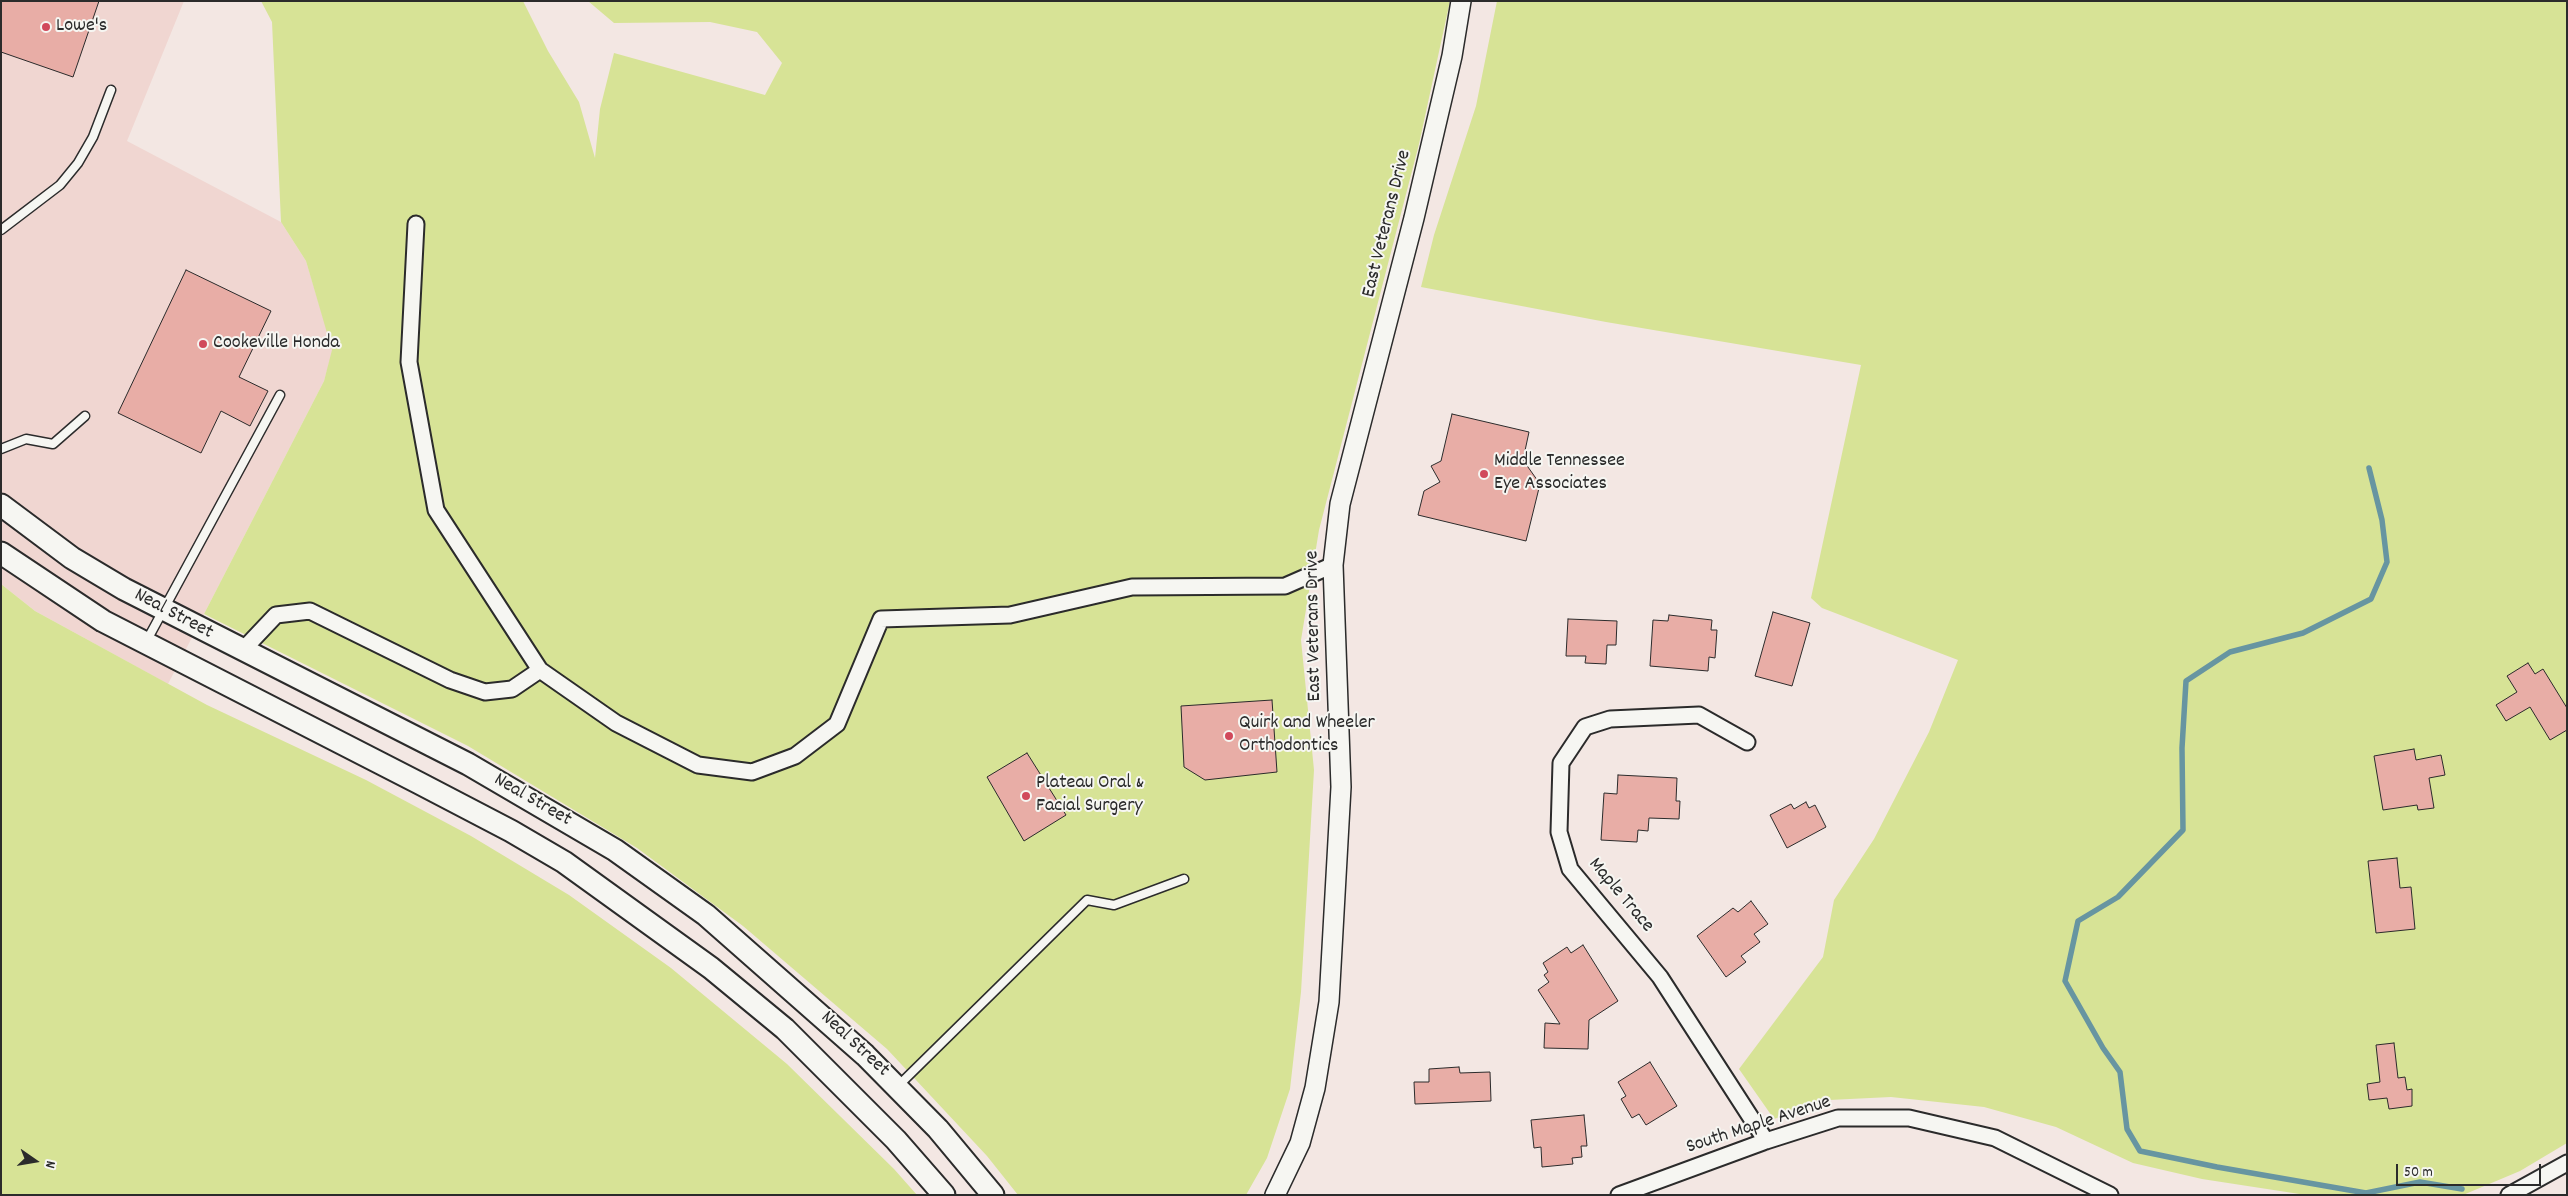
<!DOCTYPE html>
<html>
<head>
<meta charset="utf-8">
<style>
	body { margin:0 }
	#map { position:relative; width:2568px; height:1196px; overflow:hidden; background:#f3e7e3; font-family:Dekko,sans-serif }
	canvas { display:block }
	.frame { position:absolute; inset:0; border:2px solid #2b2b2b; pointer-events:none }
	.north { position:absolute; left:10px; top:1136px; width:50px; height:50px; -webkit-text-stroke:4px #f6f6f2; paint-order:stroke; rotate:103deg; font-size:14px; font-weight:700; line-height:20px; text-align:center; color:#2b2b2b }
	.north::after { content:''; display:block; margin:auto; width:18px; height:22px; background:#2b2b2b; clip-path:polygon(50% 0,100% 100%,50% 72%,0 100%) }
	.scale { position:absolute; left:2396px; top:1164px; width:145px; height:22px; box-sizing:border-box; border:2px solid #2b2b2b; border-top:0; padding-left:6px; font-size:15px; line-height:18px; white-space:nowrap; color:#2b2b2b; -webkit-text-stroke:4px #f6f6f2; paint-order:stroke }
</style>
</head>
<body>
<div id="map">
<canvas width="2568" height="1196"></canvas>
<div class="frame"></div>
<div class="north">N</div>
<div class="scale">50 m</div>
</div>
<script>
const ctx = document.querySelector('canvas').getContext('2d');
ctx.lineJoin = 'round';
function paint(path, color) { ctx.fillStyle = color; ctx.fill(path, 'evenodd'); }
const poly = rows => new Path2D(rows.map(r => 'M' + r).join(''));
function trace(path, color, width, dash) { ctx.strokeStyle = color; ctx.lineWidth = width; ctx.lineCap = dash ? 'butt' : 'round'; ctx.setLineDash(dash || []); ctx.stroke(path); }
function drawText(font, color, halo, rows, align = 'center') {
  ctx.font = font + ' Dekko,sans-serif'; ctx.lineWidth = 4; ctx.setLineDash([]); ctx.textBaseline = 'middle'; ctx.strokeStyle = halo; ctx.fillStyle = color; for (const [text, x, y, turn = 0] of rows) {
    ctx.save(); ctx.translate(x, y); ctx.rotate((+turn || 0) * Math.PI / 180); ctx.textAlign = isNaN(turn) ? turn : align; if (halo) ctx.strokeText(text, 0, 0); ctx.fillText(text, 0, 0); ctx.restore();
  }
}
paint(poly([
	[1,1,184,1,127,141,281,222,306,261,333,350,324,381,168,684,35,611,1,584]
]), '#f0d6d1');
paint(poly([
	[261,1,523,1,548,51,579,102,595,158,600,109,614,53,765,95,782,63,757,32,710,22,614,23,588,1,1450,1,1419,144,1319,530,1301,640,1314,770,1301,992,1290,1089,1267,1158,1246,1195,1018,1195,987,1156,887,1049,743,926,637,848,468,746,204,614,324,381,332,350,306,261,281,222,272,22],
	[1497,1,2567,1,2567,1143,2520,1171,2463,1195,2306,1195,2202,1179,2133,1163,2056,1127,1984,1107,1891,1097,1829,1100,1774,1119,1739,1069,1823,957,1834,900,1874,839,1929,732,1958,660,1822,608,1811,598,1861,365,1606,322,1421,287,1434,235,1476,106],
	[1,584,35,611,207,705,366,780,471,836,569,895,671,968,787,1064,894,1169,917,1195,1,1195]
]), '#d7e396');
trace(poly([
	[2369,468,2382,520,2387,562,2371,599,2303,633,2230,652,2186,681,2182,748,2183,830,2118,897,2078,921,2065,981,2103,1048,2120,1072,2127,1129,2140,1151,2217,1167,2366,1193,2420,1182,2462,1189]
]), '#6795a1', 5.5);
const building = poly([
	[1,1,99,1,73,77,1,52,1,1],
	[186,270,271,311,239,377,268,391,250,426,221,411,201,453,118,413,186,270],
	[1452,414,1529,432,1523,460,1540,484,1526,541,1418,515,1424,491,1440,482,1431,466,1441,461,1452,414],
	[1773,612,1810,623,1792,686,1755,676,1773,612],
	[1669,615,1712,620,1711,630,1717,630,1715,658,1709,657,1708,671,1650,666,1653,620,1668,621,1669,615],
	[1568,619,1617,621,1616,645,1607,645,1606,664,1585,663,1586,656,1566,656,1568,619],
	[2528,663,2535,674,2543,669,2567,708,2567,730,2550,740,2530,707,2506,721,2496,705,2517,692,2507,676,2528,663],
	[1272,700,1277,772,1205,780,1184,767,1181,706,1272,700],
	[2414,749,2416,760,2441,755,2445,775,2429,778,2434,808,2418,810,2417,805,2383,810,2374,756,2414,749],
	[1027,753,1066,815,1024,841,987,777,1027,753],
	[1618,775,1677,778,1676,801,1680,801,1679,819,1649,818,1648,831,1638,830,1637,842,1601,840,1604,793,1617,794,1618,775],
	[1806,802,1809,808,1815,805,1826,827,1787,848,1770,815,1791,804,1794,809,1806,802],
	[2397,858,2400,888,2411,887,2415,929,2376,933,2368,861,2397,858],
	[1751,901,1768,924,1754,934,1760,942,1741,956,1746,962,1726,977,1697,936,1733,908,1738,912,1751,901],
	[1583,945,1618,1001,1589,1020,1588,1049,1544,1048,1545,1023,1560,1024,1538,990,1549,982,1544,975,1548,972,1543,963,1567,947,1571,953,1583,945],
	[2394,1043,2398,1078,2405,1077,2407,1090,2412,1089,2412,1106,2389,1109,2387,1098,2369,1100,2367,1084,2380,1082,2376,1045,2394,1043],
	[1650,1062,1677,1106,1646,1125,1639,1114,1632,1118,1621,1099,1626,1096,1618,1082,1650,1062],
	[1459,1067,1460,1073,1490,1072,1491,1101,1415,1104,1414,1082,1429,1082,1429,1069,1459,1067],
	[1584,1115,1587,1146,1581,1146,1582,1157,1572,1158,1573,1164,1542,1167,1541,1147,1534,1148,1531,1120,1584,1115]
]);
paint(building, '#e8ada6');
trace(building, '#2b2b2b', 1);
const service = poly([
	[1,230,60,185,78,163,93,137,111,90],
	[1,449,26,439,53,444,85,416],
	[146,642,280,395],
	[898,1086,1087,900,1114,905,1184,879]
]);
const minor = poly([
	[416,224,409,362,436,510,540,670],
	[242,651,276,615,310,611,450,680,485,692,512,689,540,670,616,723,698,765,752,772,795,756,837,724,881,619,1010,615,1132,587,1285,586,1333,565],
	[1747,742,1699,715,1610,719,1585,727,1561,763,1559,832,1570,869,1660,977,1766,1141],
	[1619,1195,1766,1141,1838,1118,1909,1118,1995,1138,2110,1195],
	[2509,1195,2567,1163]
]);
const tertiary = poly([
	[1275,1195,1300,1143,1315,1088,1329,1002,1341,787,1333,565,1340,504,1414,218,1452,56,1461,1]
]);
const secondary = poly([
	[1,505,72,558,124,589,468,764,615,850,706,915,865,1055,938,1129,993,1195],
	[1,553,103,621,419,783,511,831,564,862,711,968,785,1029,896,1140,944,1195]
]);
trace(service, '#2b2b2b', 11);
trace(minor, '#2b2b2b', 19);
trace(tertiary, '#2b2b2b', 22);
trace(secondary, '#2b2b2b', 25);
trace(service, '#f6f6f2', 8);
trace(minor, '#f6f6f2', 15);
trace(tertiary, '#f6f6f2', 19);
trace(secondary, '#f6f6f2', 21);
for (const [x, y, r, color] of [
	[46,27,5,"#d1495b"],
	[203,344,5,"#d1495b"],
	[1484,474,5,"#d1495b"],
	[1229,736,5,"#d1495b"],
	[1026,796,5,"#d1495b"]
]) { const dot = new Path2D(); dot.arc(x, y, r, 0, 2 * Math.PI); ctx.fillStyle = color; ctx.fill(dot); trace(dot, '#f6f6f2', 2); }
drawText('20px', '#2b2b2b', '#f6f6f2', [
	["Lowe's",56,27],
	["Cookeville Honda",213,344],
	["Middle Tennessee",1494,462],
	["Eye Associates",1494,485],
	["Quirk and Wheeler",1239,724],
	["Orthodontics",1239,747],
	["Plateau Oral &",1036,784],
	["Facial Surgery",1036,807]
], 'left');
drawText('20px', '#2b2b2b', '#f6f6f2', [
	["East Veterans Drive",1388,224,-76],
	["Neal Street",173,615,28],
	["East Veterans Drive",1315,626,-91],
	["Neal Street",532,801,30],
	["Maple Trace",1620,896,50],
	["Neal Street",854,1045,43],
	["South Maple Avenue",1759,1126,-18]
]);
</script>
</body>
</html>
